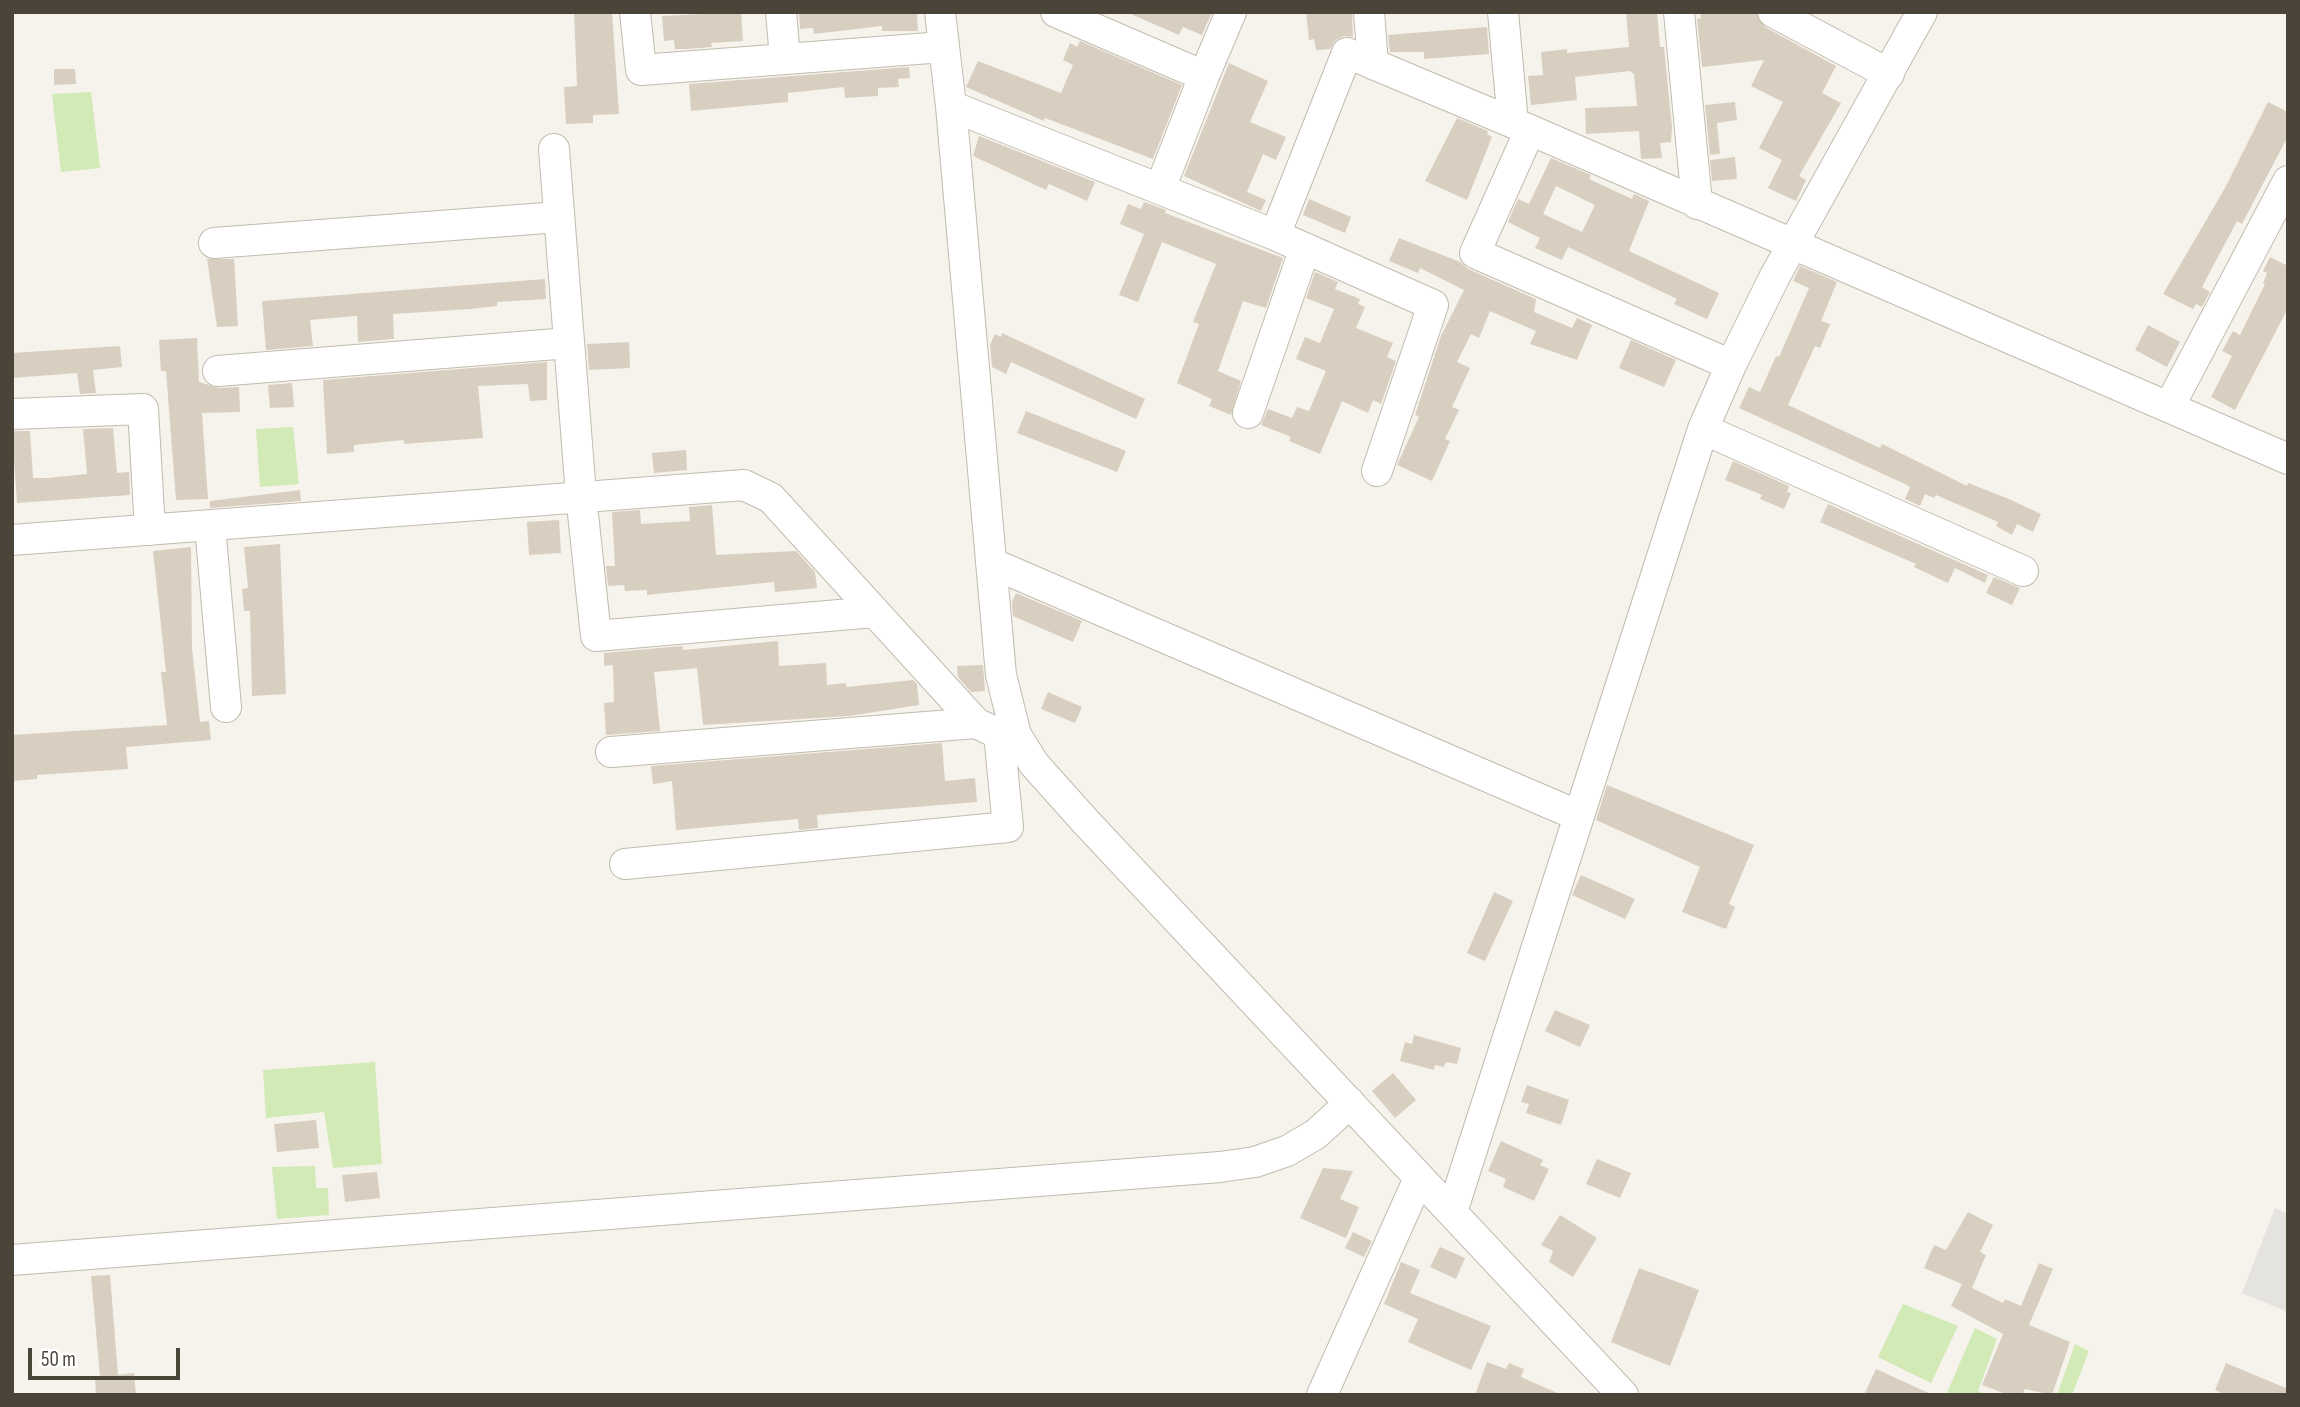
<!DOCTYPE html>
<html>
<head>
<meta charset="utf-8">
<style>
	body { margin:0 }
	#map { position:relative; width:2300px; height:1407px; overflow:hidden; background:#f6f3ec; font-family:"Sofia Sans Condensed",sans-serif }
	canvas { display:block }
	.frame { position:absolute; inset:0; border:14px solid #4b4439; pointer-events:none }
	.scale { position:absolute; left:28px; top:1348px; width:152px; height:32px; box-sizing:border-box; border:4px solid #4b4439; border-top:0; padding-left:9px; font-size:21px; line-height:24px; white-space:nowrap; color:#4b4439; -webkit-text-stroke:5px #fff; paint-order:stroke }
</style>
</head>
<body>
<div id="map">
<canvas width="2300" height="1407"></canvas>
<div class="frame"></div>
<div class="scale">50 m</div>
</div>
<script>
const ctx = document.querySelector('canvas').getContext('2d');
ctx.lineJoin = 'round';
function paint(path, color) { ctx.fillStyle = color; ctx.fill(path, 'evenodd'); }
const poly = rows => new Path2D(rows.map(r => 'M' + r).join(''));
function trace(path, color, width, dash) { ctx.strokeStyle = color; ctx.lineWidth = width; ctx.lineCap = dash ? 'butt' : 'round'; ctx.setLineDash(dash || []); ctx.stroke(path); }
paint(poly([
	[91,92,100,168,61,172,52,94],
	[293,427,299,484,260,487,256,429],
	[375,1062,382,1164,333,1168,324,1112,266,1118,263,1070],
	[315,1166,316,1188,328,1188,329,1215,277,1219,272,1167],
	[1903,1304,1958,1326,1931,1383,1878,1357],
	[1975,1328,1997,1339,1978,1391,1988,1395,1946,1395],
	[2075,1344,2089,1351,2072,1395,2057,1395]
]), '#d2eab5');
paint(poly([
	[2275,1208,2288,1214,2288,1312,2242,1293]
]), '#e5e3e0');
paint(poly([
	[574,12,612,12,619,114,593,115,593,123,566,124,564,87,577,86],
	[741,12,743,41,711,43,712,47,687,49,675,49,674,40,664,41,662,16],
	[799,12,917,12,918,31,882,31,882,26,814,34,813,28,800,29],
	[1126,12,1212,12,1202,35,1183,27,1179,35],
	[1306,12,1352,12,1353,37,1344,36,1336,40,1330,49,1316,50,1314,39,1309,40],
	[1626,12,1657,12,1660,47,1664,47,1672,127,1671,142,1660,143,1662,158,1641,159,1639,131,1586,134,1585,108,1637,106,1634,74,1630,71,1575,77,1577,100,1531,105,1528,76,1543,75,1541,52,1567,49,1567,53,1629,47],
	[1700,12,1756,12,1765,27,1836,66,1822,93,1841,103,1799,176,1806,180,1796,201,1768,188,1782,160,1759,148,1783,102,1751,86,1764,60,1702,67,1697,19,1701,18],
	[1487,27,1489,54,1424,59,1424,52,1390,52,1388,35],
	[1080,41,1182,85,1153,159,1045,118,1044,121,966,87,978,61,1061,93,1073,65,1063,60,1070,43,1077,47],
	[1229,63,1268,81,1250,122,1286,137,1276,160,1263,154,1247,192,1266,200,1261,211,1184,176],
	[909,67,910,78,898,79,899,87,878,88,878,96,845,98,844,87,788,93,788,102,691,111,689,84],
	[54,69,75,69,76,84,54,85],
	[1735,102,1737,120,1717,123,1720,154,1710,155,1705,105],
	[2268,102,2288,112,2288,136,2242,224,2237,221,2202,287,2210,292,2202,307,2196,304,2193,309,2163,294,2225,188],
	[1457,118,1488,131,1487,134,1492,137,1467,200,1425,181],
	[979,136,1095,182,1087,201,1049,184,1046,190,973,156],
	[1735,157,1737,179,1712,181,1710,160],
	[1551,158,1591,175,1589,179,1632,199,1634,194,1649,201,1629,251,1719,293,1707,319,1674,304,1677,299,1568,247,1562,260,1535,248,1540,238,1508,222,1518,199,1529,204],
	[1556,186,1595,205,1582,232,1543,214],
	[1309,199,1351,217,1345,233,1303,215],
	[1144,202,1166,210,1165,213,1283,258,1266,308,1243,301,1218,371,1241,381,1231,415,1209,406,1212,399,1177,383,1199,324,1193,322,1216,264,1162,242,1138,302,1119,295,1144,234,1120,224,1128,204,1141,209],
	[1399,238,1460,262,1468,269,1536,299,1534,312,1572,328,1577,318,1592,325,1577,360,1530,344,1536,331,1490,311,1479,338,1471,334,1457,362,1470,368,1452,407,1459,410,1445,439,1450,441,1432,481,1397,465,1419,417,1415,415,1441,336,1464,290,1420,268,1418,273,1389,261],
	[2270,257,2288,266,2288,308,2235,410,2211,397,2232,356,2222,351,2233,331,2240,335,2265,284,2263,283,2267,273,2263,271],
	[207,259,234,259,238,326,217,327],
	[1800,266,1837,282,1821,321,1830,324,1820,348,1815,346,1788,405,1880,448,1882,444,1967,486,1968,483,2009,499,2041,514,2033,532,2017,524,2012,535,1996,526,1998,522,1936,495,1934,498,1925,494,1920,506,1905,499,1910,487,1907,485,1739,408,1749,387,1760,392,1776,356,1779,357,1809,288,1793,281],
	[1315,272,1338,282,1335,289,1360,299,1358,304,1365,307,1356,328,1393,343,1387,357,1396,361,1381,404,1373,400,1368,413,1342,401,1320,454,1289,441,1291,437,1261,425,1268,409,1292,418,1297,407,1309,411,1326,371,1296,359,1305,337,1320,343,1334,309,1306,298],
	[545,279,546,299,497,302,497,306,471,309,393,314,394,339,358,342,357,316,332,318,310,320,313,346,266,350,262,301],
	[2148,325,2180,342,2167,367,2135,350],
	[1002,333,1145,399,1136,419,1011,362,1006,374,992,367,990,345,995,334,1001,337],
	[197,338,199,382,219,388,239,387,240,412,202,413,208,499,176,500,166,371,161,371,159,340],
	[1631,340,1676,360,1664,387,1619,368],
	[629,342,630,368,589,370,587,344],
	[120,346,122,367,93,370,96,393,80,394,77,373,12,378,12,353],
	[547,362,547,400,530,401,528,384,478,386,483,438,404,444,404,440,354,445,354,452,327,454,323,380],
	[292,383,294,407,270,408,268,385],
	[1026,411,1126,451,1117,472,1017,433],
	[113,428,117,473,129,472,130,495,17,503,12,431,30,431,33,478,48,478,87,474,83,429],
	[686,450,687,470,654,473,652,453],
	[1733,461,1789,486,1787,492,1791,493,1784,509,1760,499,1762,495,1725,480],
	[300,490,301,501,210,508,210,501],
	[1828,504,1988,575,1985,583,1955,568,1948,583,1914,567,1916,564,1820,522],
	[712,505,716,555,796,551,815,572,817,588,775,592,774,582,647,595,647,590,625,591,624,585,608,586,606,566,615,566,612,512,640,510,641,524,690,521,689,507],
	[559,520,561,553,529,555,527,522],
	[280,544,286,694,252,696,250,611,244,611,242,589,248,588,244,547],
	[191,547,192,648,200,722,209,721,211,740,126,747,128,769,37,775,37,779,12,781,12,735,167,725,161,672,166,672,153,551],
	[1994,577,2020,588,2012,605,1986,593],
	[1016,593,1082,621,1073,642,1013,616,1012,602],
	[778,641,779,666,826,663,827,685,846,683,846,687,913,680,917,684,919,705,849,716,703,725,697,668,654,672,660,731,606,735,604,703,614,702,613,665,604,666,604,653,682,646,683,650],
	[983,665,985,691,971,692,958,677,957,666],
	[1048,692,1082,707,1075,723,1041,709],
	[942,743,945,781,975,778,977,802,817,815,818,828,799,830,798,819,676,830,672,781,653,784,651,766],
	[1607,785,1754,845,1729,904,1735,907,1726,929,1682,912,1700,867,1596,820],
	[1581,875,1635,899,1625,919,1572,895],
	[1494,892,1513,901,1485,961,1467,953],
	[1555,1010,1590,1025,1580,1047,1545,1031],
	[1414,1035,1461,1048,1457,1064,1446,1062,1444,1067,1435,1065,1434,1070,1400,1061,1405,1042,1412,1044],
	[1393,1073,1416,1100,1395,1118,1372,1091],
	[1527,1085,1569,1100,1561,1125,1526,1113,1529,1104,1521,1102],
	[316,1120,319,1148,277,1152,274,1124],
	[1501,1141,1543,1160,1540,1165,1549,1169,1534,1201,1503,1187,1506,1179,1488,1171],
	[1597,1159,1631,1173,1620,1198,1586,1184],
	[1323,1168,1353,1171,1340,1199,1359,1207,1346,1238,1300,1218],
	[377,1172,380,1198,345,1202,342,1175],
	[1968,1212,1993,1225,1980,1252,1986,1255,1972,1288,2003,1303,2005,1299,2021,1306,2039,1263,2053,1269,2029,1325,2070,1342,2052,1395,2025,1389,2022,1395,2008,1395,1982,1385,2003,1334,1951,1306,1962,1284,1924,1268,1934,1245,1946,1250],
	[1560,1215,1597,1238,1573,1277,1549,1262,1553,1251,1541,1245],
	[1353,1232,1372,1241,1364,1257,1345,1248],
	[1440,1247,1465,1258,1456,1279,1430,1267],
	[1401,1262,1420,1270,1410,1293,1491,1326,1471,1370,1408,1342,1418,1319,1384,1304],
	[1639,1268,1699,1290,1670,1366,1611,1342],
	[110,1275,118,1375,134,1373,136,1395,96,1395,95,1377,100,1376,91,1276],
	[1487,1362,1506,1369,1509,1363,1524,1369,1521,1377,1562,1395,1475,1395],
	[2226,1363,2288,1389,2288,1395,2226,1395,2215,1390],
	[1876,1369,1933,1395,1864,1395]
]), '#d8cfc1');
const minor = poly([
	[635,12,641,70,943,47],
	[781,12,785,58],
	[940,12,951,106,1001,675,1016,735,1034,764,1085,821,1623,1395],
	[1056,12,1204,76,1231,12],
	[1369,12,1373,64],
	[1503,12,1513,123],
	[1679,12,1697,204],
	[1773,12,1889,74],
	[951,106,1275,235,1347,53,1530,130,2288,459],
	[1530,130,1475,253,1731,365],
	[554,149,581,495,596,636,874,612],
	[1160,189,1204,76],
	[1275,235,1433,305,1377,471],
	[214,243,559,217],
	[218,371,569,343],
	[2169,407,2288,181],
	[1248,413,1305,248],
	[12,414,143,409,150,530],
	[1703,429,2023,571],
	[210,526,226,707],
	[12,540,744,485,771,498,976,723,999,734,1016,735],
	[991,563,1579,816],
	[611,752,976,723],
	[625,864,1008,827,999,734],
	[1452,1212,1703,429,1731,365,1775,276,1922,12],
	[12,1260,1220,1167,1255,1162,1287,1151,1316,1134,1350,1103],
	[1322,1395,1419,1178]
]);
trace(minor, '#c2bbae', 32);
trace(minor, '#fff', 30);
</script>
</body>
</html>
